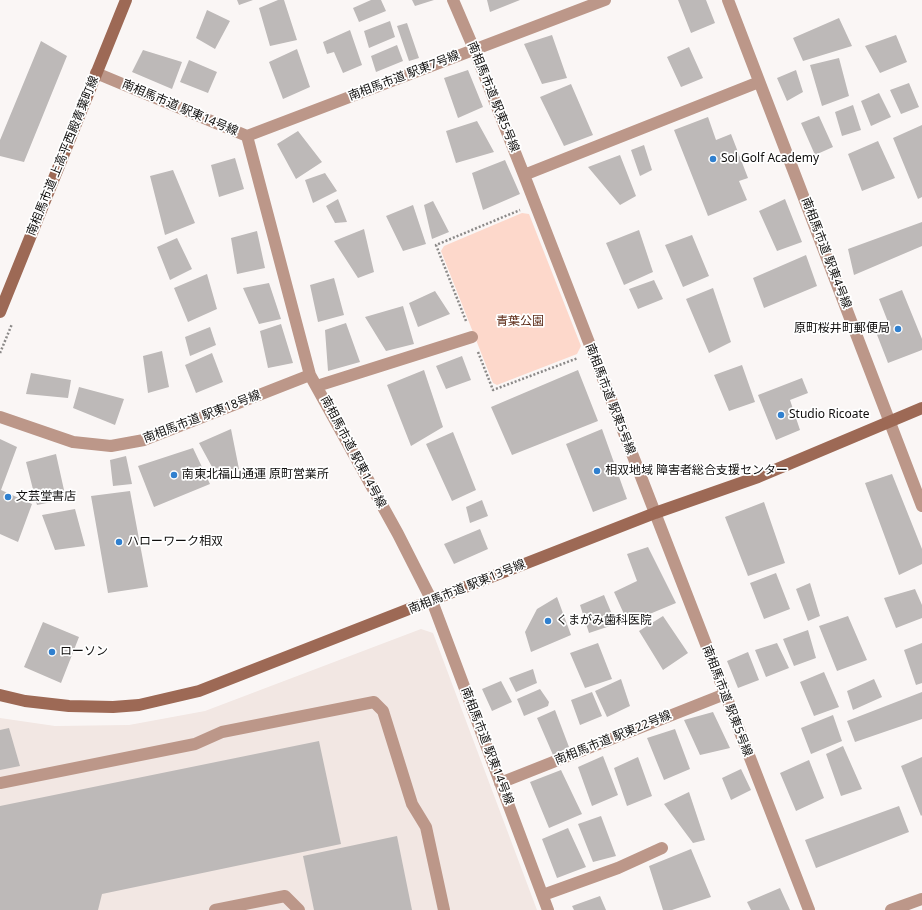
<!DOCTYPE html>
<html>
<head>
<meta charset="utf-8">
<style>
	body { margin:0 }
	canvas { display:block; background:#faf6f5 }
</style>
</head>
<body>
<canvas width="922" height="910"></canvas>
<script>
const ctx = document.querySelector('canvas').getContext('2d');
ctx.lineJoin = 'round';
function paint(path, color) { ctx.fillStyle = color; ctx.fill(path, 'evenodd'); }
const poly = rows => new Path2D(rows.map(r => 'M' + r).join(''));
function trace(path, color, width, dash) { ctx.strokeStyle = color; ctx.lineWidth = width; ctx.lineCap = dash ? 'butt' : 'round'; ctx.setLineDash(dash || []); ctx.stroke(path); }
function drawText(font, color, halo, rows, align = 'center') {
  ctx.font = font + ' "Noto Sans","Noto Sans JP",sans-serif'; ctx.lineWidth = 3.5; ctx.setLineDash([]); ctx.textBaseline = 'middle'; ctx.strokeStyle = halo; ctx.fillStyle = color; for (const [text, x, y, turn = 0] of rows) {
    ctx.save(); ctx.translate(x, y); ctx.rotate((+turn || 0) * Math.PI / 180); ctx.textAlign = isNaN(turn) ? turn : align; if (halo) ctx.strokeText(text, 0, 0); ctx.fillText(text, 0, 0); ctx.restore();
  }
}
paint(poly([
	[421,629,433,633,537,910,0,910,0,718,55,726,129,725,205,711]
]), '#f2e7e3');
paint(poly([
	[522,213,529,214,581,346,577,354,497,385,493,383,441,251,444,246]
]), '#fdd8cb');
paint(poly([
	[237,0,253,0,239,5],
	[278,0,284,0,297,40,270,46,259,8],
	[371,0,381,0,386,11,359,22,353,8],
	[412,0,434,0,415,6],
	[487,0,520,0,490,12],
	[678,0,706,0,715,23,691,33],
	[207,10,230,21,215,49,196,38],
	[839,18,852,46,803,61,793,38],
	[390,21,395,37,369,48,364,31],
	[407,23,419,58,409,61,397,26],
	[350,30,362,65,343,73,334,52,327,54,323,42],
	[552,35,567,78,542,84,524,44],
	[896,35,907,62,880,73,865,46],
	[41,41,67,56,24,162,0,156,0,140],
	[397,45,403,61,376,72,371,56],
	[689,47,703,78,681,87,667,57],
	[297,49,310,87,283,99,269,62],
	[143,50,182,62,172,89,132,72],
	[839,58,849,96,822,106,810,65],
	[189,60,217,72,208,93,180,82],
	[468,70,483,107,458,118,444,78],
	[796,70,803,92,787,101,777,78],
	[909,83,919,107,901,114,890,90],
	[571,84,593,135,564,146,540,97],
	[879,93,891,117,871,126,861,101],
	[853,105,861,130,842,136,835,112],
	[819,116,833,147,815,155,801,123],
	[708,117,716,140,731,134,748,178,739,181,747,200,708,216,674,130],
	[477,121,494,152,456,163,446,131],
	[922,125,922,197,918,199,893,138],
	[298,131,322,162,296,179,277,144],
	[878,141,895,178,862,191,848,154],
	[644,145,652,170,640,176,631,150],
	[620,155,636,196,620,205,588,167],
	[235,158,244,189,219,197,211,165],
	[505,160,520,194,483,210,472,173],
	[173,170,195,223,165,235,150,176],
	[325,173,337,191,313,203,305,180],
	[338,199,347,222,335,223,326,206],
	[785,199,802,242,777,251,759,211],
	[433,201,449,232,432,239,424,205],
	[413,205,426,244,403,251,386,216],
	[922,222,922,246,854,275,848,249],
	[364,229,374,272,358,278,334,241],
	[639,230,653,272,624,285,606,243],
	[257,231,265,268,237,274,231,238],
	[692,235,709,276,683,287,665,245],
	[177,238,192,269,170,280,157,247],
	[806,255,817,286,764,308,753,278],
	[207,274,217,309,188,322,174,288],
	[334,278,344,315,318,322,310,285],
	[654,280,663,299,638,309,629,289],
	[269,283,281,319,259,324,243,288],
	[713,288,731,342,709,353,686,299],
	[902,290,922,339,922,350,888,363,874,327,888,322,879,299],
	[435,291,450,314,418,327,409,303],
	[403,306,414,344,386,351,365,317],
	[346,323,360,362,328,371,325,330],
	[281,324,293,363,268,368,260,331],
	[210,327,216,345,190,356,185,337],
	[162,351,169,387,148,393,143,356],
	[212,353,223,382,196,393,185,365],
	[462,356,471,380,446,389,436,366],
	[742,365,755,402,729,411,714,375],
	[424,370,443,427,411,446,387,385],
	[578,370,598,421,512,455,491,407],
	[31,373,71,380,68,398,26,394],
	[802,378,808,393,790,400,800,430,776,440,758,395],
	[79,387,124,399,115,425,73,408],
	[231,429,239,469,218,478,199,443],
	[602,429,627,499,593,512,566,444],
	[453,432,476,490,452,501,426,444],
	[0,439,17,447,1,490,32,504,18,542,0,534],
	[193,448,210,484,154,507,138,466],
	[56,454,66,499,37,505,26,462],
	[126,456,132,484,113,486,110,460],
	[892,474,922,549,922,564,899,575,865,483],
	[130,491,148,587,108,593,91,496],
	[482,500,488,516,470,523,466,507],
	[764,502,785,563,748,576,725,517],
	[75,509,85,546,55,550,42,515],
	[480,529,488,549,454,564,444,544],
	[648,547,676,603,628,623,614,592,637,581,627,554],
	[776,573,790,609,764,619,750,583],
	[810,583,820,616,808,621,796,589],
	[915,589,922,605,922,618,896,628,884,598],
	[604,595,616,624,589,633,580,605],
	[557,597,571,635,531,652,525,632,537,609],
	[663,616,688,653,663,670,639,631],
	[848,616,867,660,837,671,819,626],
	[43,622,79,637,61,683,24,667],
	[808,630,816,658,794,666,783,639],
	[598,643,612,679,585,688,570,653],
	[777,643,789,668,766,677,755,650],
	[922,643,922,683,916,685,904,650],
	[748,652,759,680,738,688,727,661],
	[533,669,537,683,516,692,509,678],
	[824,672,839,707,814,716,800,682],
	[621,679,630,706,607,717,595,691],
	[874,679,882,697,853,710,847,691],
	[501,681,512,702,492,711,482,689],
	[540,689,549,702,548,706,524,716,517,699],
	[592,692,602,716,580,725,571,700],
	[922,692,922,719,855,742,847,721],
	[555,710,569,747,553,755,537,718],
	[713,712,730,748,700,755,684,720],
	[833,715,842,741,811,754,801,728],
	[9,728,20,766,0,770,0,730],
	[675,729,690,769,664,780,647,738],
	[319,741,341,844,102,894,98,910,0,910,0,806],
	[843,746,862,789,841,796,826,754],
	[603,756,618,795,592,806,578,767],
	[638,757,652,796,627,806,614,768],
	[922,757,922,815,921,816,901,766],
	[809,760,824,798,796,811,780,773],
	[741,769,751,790,731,800,722,778],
	[561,770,582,814,549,828,530,782],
	[689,792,705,840,693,843,664,804],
	[899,806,909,832,816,868,805,840],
	[601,816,616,856,593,862,578,824],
	[568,828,586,867,557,878,542,839],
	[397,836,412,910,314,910,303,856],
	[691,849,711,897,672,910,663,910,649,866],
	[780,888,790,910,751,910,747,902],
	[600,896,606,910,574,910,572,906]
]), '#bdb9b8');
trace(poly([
	[466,321,436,245,520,210],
	[478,352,493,390,578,358],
	[0,353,12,324]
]), '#8b8988', 2.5, [2, 2]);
trace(poly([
	[0,783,195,744,222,732,374,702,383,711,412,804,426,827,444,910],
	[215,910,285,896,299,910]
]), '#bc9789', 12);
trace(poly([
	[453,0,474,49,524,175,809,910],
	[728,0,922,506],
	[96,73,247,136,310,375,398,534,432,601,548,910],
	[247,136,605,0],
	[524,175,759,82],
	[317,386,472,337],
	[0,417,73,442,111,446,144,440,310,375],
	[500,783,725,694],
	[543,895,618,868,662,848],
	[891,910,922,899]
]), '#bc9789', 12);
trace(poly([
	[0,312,126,0],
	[0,695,25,701,69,706,113,707,139,705,199,691,655,513,758,477,922,408]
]), '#9d6955', 12);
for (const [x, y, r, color] of [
	[713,159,4,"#3080cf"],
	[898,329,4,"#3080cf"],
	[781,415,4,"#3080cf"],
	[597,471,4,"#3080cf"],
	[174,475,4,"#3080cf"],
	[8,497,4,"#3080cf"],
	[119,542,4,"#3080cf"],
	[548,621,4,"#3080cf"],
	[52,652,4,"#3080cf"]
]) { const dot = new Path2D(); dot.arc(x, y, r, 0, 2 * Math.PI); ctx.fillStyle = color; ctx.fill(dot); trace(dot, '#fff', 1.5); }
drawText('12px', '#0f0e0d', '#fff', [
	["南相馬市道 駅東7号線",404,76,-21],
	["南相馬市道 駅東5号線",493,97,68],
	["南相馬市道 駅東14号線",180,108,23],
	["南相馬市道 上高平西殿青葉町線",63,156,-68],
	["南相馬市道 駅東4号線",826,253,69],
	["南相馬市道 駅東5号線",610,399,69],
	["南相馬市道 駅東18号線",202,417,-21],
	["南相馬市道 駅東14号線",353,452,62],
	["南相馬市道 駅東13号線",467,587,-22],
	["南相馬市道 駅東5号線",727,701,69],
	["南相馬市道 駅東22号線",613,738,-22],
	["南相馬市道 駅東14号線",487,746,69]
]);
drawText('12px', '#0f0e0d', '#fff', [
	["Sol Golf Academy",721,159],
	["原町桜井町郵便局",890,329,"right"],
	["Studio Ricoate",789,415],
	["相双地域 障害者総合支援センター",605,471],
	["南東北福山通運 原町営業所",182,475],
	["文芸堂書店",16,497],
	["ハローワーク相双",127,542],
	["くまがみ歯科医院",556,621],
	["ローソン",60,652]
], 'left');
drawText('12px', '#5d2c18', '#fff', [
	["青葉公園",520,322]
]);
</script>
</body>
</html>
